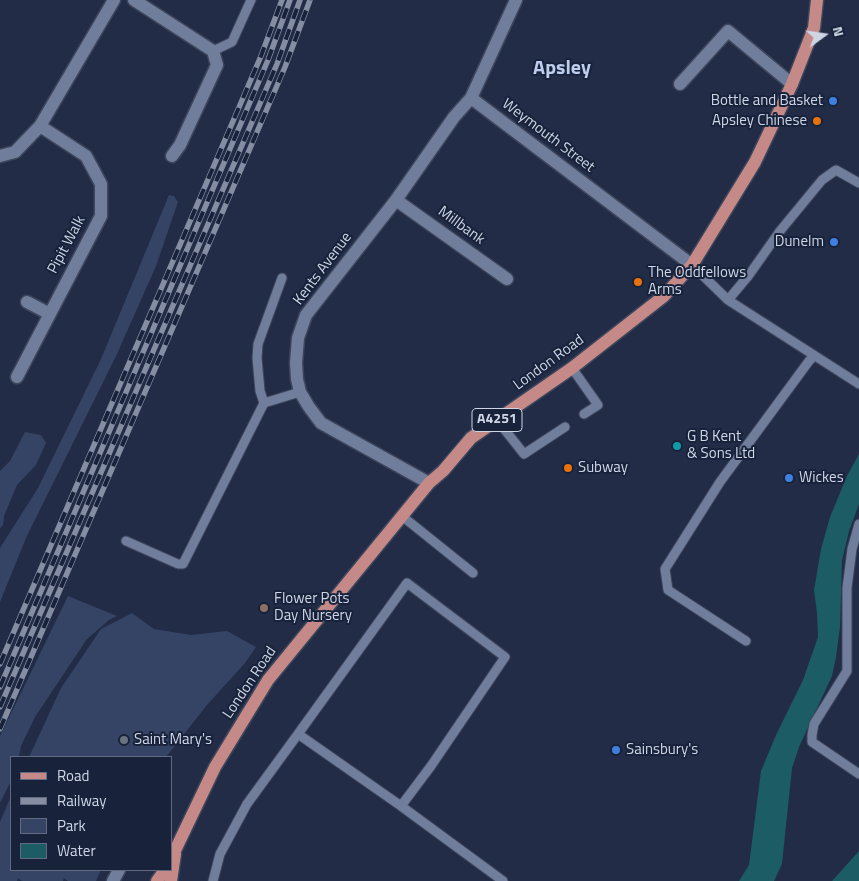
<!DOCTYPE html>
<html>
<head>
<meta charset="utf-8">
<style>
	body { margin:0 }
	#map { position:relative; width:859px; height:881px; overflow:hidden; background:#222c46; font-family:"Titillium Web",sans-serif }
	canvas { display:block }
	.legend { position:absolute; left:10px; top:756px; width:162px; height:115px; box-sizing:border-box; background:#18223b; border:1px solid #616a7f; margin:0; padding:6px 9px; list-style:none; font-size:15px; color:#ced6e6 }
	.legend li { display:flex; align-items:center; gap:10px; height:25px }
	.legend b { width:25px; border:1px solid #616a7f }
	.north { position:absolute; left:799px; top:10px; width:50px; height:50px; -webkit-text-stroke:4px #18223b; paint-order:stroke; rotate:76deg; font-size:14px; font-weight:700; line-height:20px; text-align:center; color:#ced6e6 }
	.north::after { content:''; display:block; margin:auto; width:18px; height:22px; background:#ced6e6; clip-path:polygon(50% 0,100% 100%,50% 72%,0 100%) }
</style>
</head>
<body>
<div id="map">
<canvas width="859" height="881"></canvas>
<ul class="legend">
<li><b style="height:6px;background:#c58a87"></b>Road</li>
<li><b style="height:6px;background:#848da1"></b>Railway</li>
<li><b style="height:14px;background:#354364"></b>Park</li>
<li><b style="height:14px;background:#1b5c65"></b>Water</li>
</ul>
<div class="north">N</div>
</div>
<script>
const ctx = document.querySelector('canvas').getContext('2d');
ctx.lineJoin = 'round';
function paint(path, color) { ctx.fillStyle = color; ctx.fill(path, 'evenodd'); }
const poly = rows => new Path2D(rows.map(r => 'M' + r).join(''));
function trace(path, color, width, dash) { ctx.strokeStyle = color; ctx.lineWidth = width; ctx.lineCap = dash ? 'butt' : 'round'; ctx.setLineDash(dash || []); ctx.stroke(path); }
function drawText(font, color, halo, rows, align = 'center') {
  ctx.font = font + ' "Titillium Web",sans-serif'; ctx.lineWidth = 4; ctx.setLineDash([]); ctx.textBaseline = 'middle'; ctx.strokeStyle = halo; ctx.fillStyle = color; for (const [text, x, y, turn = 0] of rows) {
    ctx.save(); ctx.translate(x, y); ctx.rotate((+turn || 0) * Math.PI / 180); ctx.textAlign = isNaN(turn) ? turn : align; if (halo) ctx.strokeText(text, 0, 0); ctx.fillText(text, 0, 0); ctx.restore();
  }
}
paint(poly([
	[169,195,174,196,178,202,156,266,117,354,26,538,0,602,0,548,38,488,101,359],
	[25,432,41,435,46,443,36,465,17,485,4,516,3,525,0,528,0,471,10,461],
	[68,596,117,616,109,620,87,639,35,717,21,746,19,757,11,757,11,781,0,803,0,736],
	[132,613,154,629,191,635,227,631,256,647,245,663,207,705,166,757,29,757,61,688,101,629],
	[11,796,11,870,101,870,96,881,68,881,64,878,63,881,22,881,18,878,17,881,0,881,0,822]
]), '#354364');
paint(poly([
	[859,454,859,504,849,531,842,561,840,627,836,657,832,676,799,747,792,768,782,864,774,881,739,881,749,865,761,771,776,735,803,680,818,637,817,613,814,590,821,549,830,517,847,476],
	[859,851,859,881,832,881]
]), '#1b5c65');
const lane = poly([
	[213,51,232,42,251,0],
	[692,265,728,300,859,384],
	[728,300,749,275,780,231,822,180,836,170,859,183],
	[572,368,598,405,584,414],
	[264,403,260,391,257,358,258,344,282,278],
	[497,420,524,454,565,427],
	[402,516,473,573],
	[859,524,852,549,847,588,847,671,814,724,812,735,812,742,859,774],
	[126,541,178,564,183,564,264,403,300,392],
	[746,641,668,590,665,569,720,482,809,361,814,356],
	[298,734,407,583,505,657,431,766,401,806],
	[213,881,220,854,247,804,298,734,401,806,503,881]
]);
const street = poly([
	[134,0,213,51,217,65,180,145,172,156],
	[680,84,728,31,792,84],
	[471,98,692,265],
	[0,156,15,152,40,126,114,0],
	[396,200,507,279],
	[27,302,50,314],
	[17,377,101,216,101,184,86,156,40,126],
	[429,483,321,423,309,407,300,392,297,379,296,363,298,338,306,315,396,200,454,117,471,98,516,0],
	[113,881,119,870]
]);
const primary = poly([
	[171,859,215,767,268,680,429,483,443,471,471,438,572,368,664,296,692,265,755,162,792,84,814,28,817,0],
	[157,881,165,870],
	[171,881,175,854]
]);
trace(lane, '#3e465c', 11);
trace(street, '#3e465c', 15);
trace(primary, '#3e465c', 15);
trace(lane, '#707d9b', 9);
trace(street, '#707d9b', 12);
trace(primary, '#c58a87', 12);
const rail = poly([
	[0,664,261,56,282,0],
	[0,687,268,60,290,0],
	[0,707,277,64,300,0],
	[0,729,285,67,310,0]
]);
trace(rail, '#848da1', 5.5);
trace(rail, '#18223b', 4, [11]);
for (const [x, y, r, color] of [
	[833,101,5,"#3f7fe0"],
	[817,121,5,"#e8710a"],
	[834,242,5,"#3f7fe0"],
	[638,282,5,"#e8710a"],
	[677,446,5,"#0f9aa8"],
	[568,468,5,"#e8710a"],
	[789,478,5,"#3f7fe0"],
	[264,608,5,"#8d6e63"],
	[124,740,5,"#6b7280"],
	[616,750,5,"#3f7fe0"]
]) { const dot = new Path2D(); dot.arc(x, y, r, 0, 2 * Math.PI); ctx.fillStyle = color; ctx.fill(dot); trace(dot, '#18223b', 2); }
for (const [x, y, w] of [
	[497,420,50]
]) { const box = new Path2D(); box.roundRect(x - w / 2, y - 11.5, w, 23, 4); ctx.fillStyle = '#18223b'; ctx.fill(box); trace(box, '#ced6e6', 1); }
drawText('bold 14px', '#ced6e6', null, [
	["A4251",497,420]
]);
drawText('15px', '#ced6e6', '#18223b', [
	["Bottle and Basket",823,101,"right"],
	["Apsley Chinese",807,121,"right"],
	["Dunelm",824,242,"right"],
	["The Oddfellows",648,273],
	["Arms",648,290],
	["G B Kent",687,437],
	["& Sons Ltd",687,454],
	["Subway",578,468],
	["Wickes",799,478],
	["Flower Pots",274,599],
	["Day Nursery",274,616],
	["Saint Mary's",134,740],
	["Sainsbury's",626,750]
], 'left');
drawText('15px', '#ced6e6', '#18223b', [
	["Weymouth Street",548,136,37],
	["Millbank",461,226,36],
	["Pipit Walk",67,245,-62],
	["Kents Avenue",323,269,-53],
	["London Road",549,363,-36],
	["London Road",250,683,-56]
]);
drawText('bold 20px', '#beccee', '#18223b', [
	["Apsley",562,69]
]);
</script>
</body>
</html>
